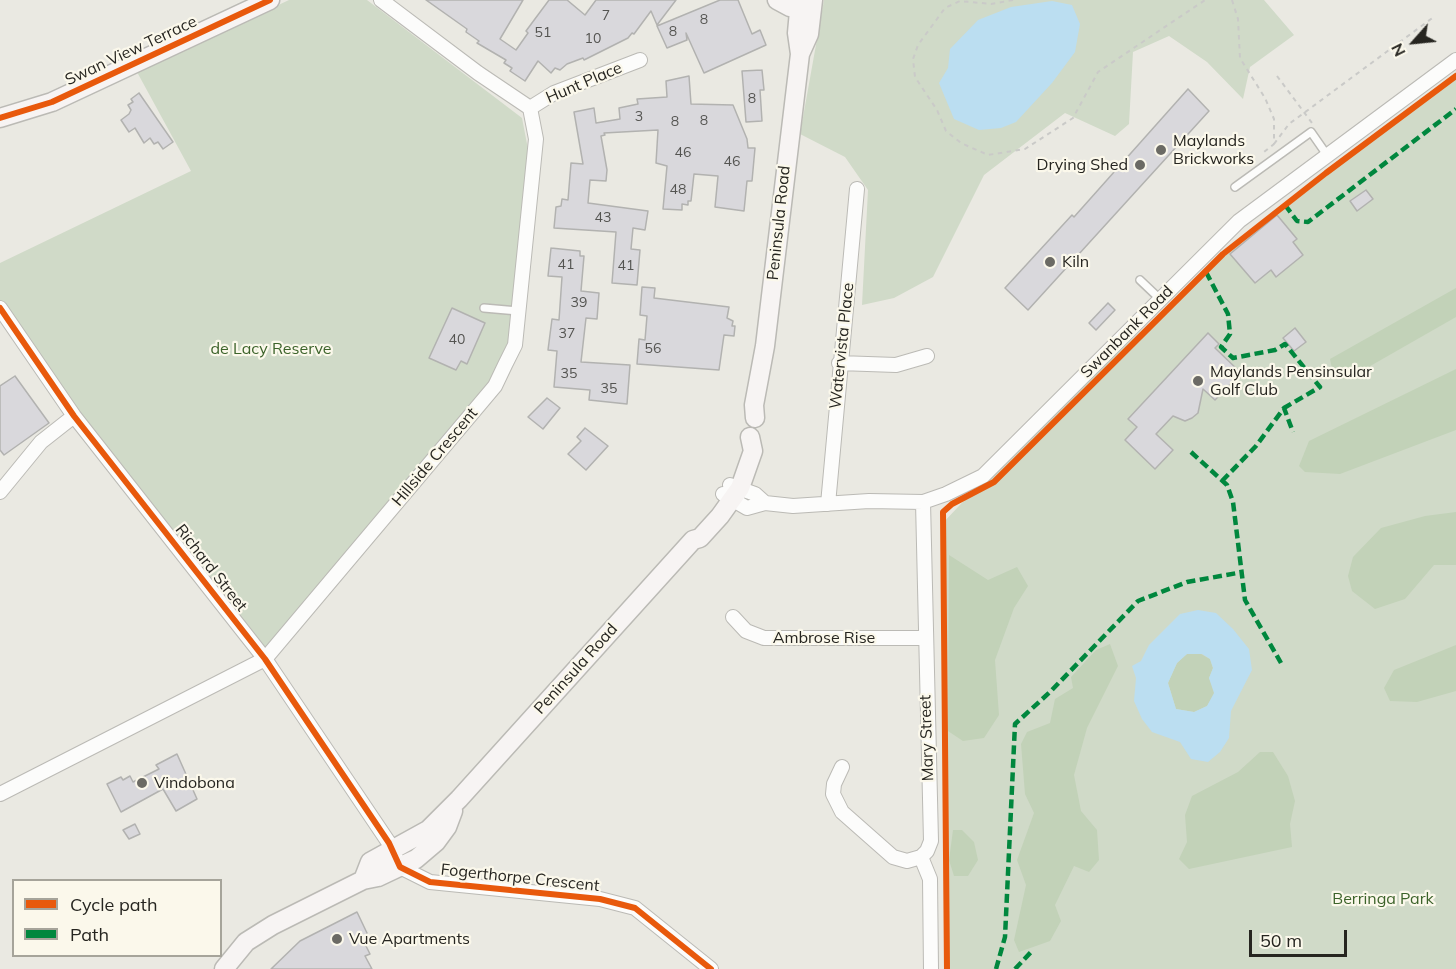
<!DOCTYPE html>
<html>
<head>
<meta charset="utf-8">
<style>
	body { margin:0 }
	#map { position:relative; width:1456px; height:969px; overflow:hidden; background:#eae9e2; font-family:Mulish,sans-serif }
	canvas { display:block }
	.legend { position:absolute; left:12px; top:879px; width:210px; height:78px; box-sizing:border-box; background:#fbf8eb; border:2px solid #a6a49a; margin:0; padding:8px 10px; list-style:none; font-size:18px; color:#262520 }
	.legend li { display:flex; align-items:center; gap:12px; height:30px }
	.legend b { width:30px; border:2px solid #a6a49a }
	.north { position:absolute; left:1384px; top:12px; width:60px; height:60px; -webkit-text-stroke:4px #fbf8eb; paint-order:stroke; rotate:243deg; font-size:16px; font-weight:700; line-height:24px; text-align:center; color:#262520 }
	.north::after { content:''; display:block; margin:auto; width:21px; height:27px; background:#262520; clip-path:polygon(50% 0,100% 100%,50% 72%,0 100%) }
	.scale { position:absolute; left:1249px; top:930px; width:98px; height:27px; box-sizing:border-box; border:3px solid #262520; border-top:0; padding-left:8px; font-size:18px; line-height:21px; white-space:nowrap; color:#262520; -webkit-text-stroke:4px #fbf8eb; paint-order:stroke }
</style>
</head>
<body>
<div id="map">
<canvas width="1456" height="969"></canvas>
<ul class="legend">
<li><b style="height:8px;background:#e8590c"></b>Cycle path</li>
<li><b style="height:8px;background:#00873e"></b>Path</li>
</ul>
<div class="north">N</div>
<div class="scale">50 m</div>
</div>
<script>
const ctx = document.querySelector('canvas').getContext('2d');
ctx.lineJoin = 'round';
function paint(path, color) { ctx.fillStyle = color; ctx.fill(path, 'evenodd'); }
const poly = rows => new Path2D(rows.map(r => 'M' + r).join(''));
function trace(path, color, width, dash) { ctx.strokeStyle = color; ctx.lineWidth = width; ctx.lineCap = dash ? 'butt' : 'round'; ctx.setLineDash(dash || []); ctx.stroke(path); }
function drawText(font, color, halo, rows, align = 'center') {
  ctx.font = font + ' Mulish,sans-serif'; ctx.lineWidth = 4.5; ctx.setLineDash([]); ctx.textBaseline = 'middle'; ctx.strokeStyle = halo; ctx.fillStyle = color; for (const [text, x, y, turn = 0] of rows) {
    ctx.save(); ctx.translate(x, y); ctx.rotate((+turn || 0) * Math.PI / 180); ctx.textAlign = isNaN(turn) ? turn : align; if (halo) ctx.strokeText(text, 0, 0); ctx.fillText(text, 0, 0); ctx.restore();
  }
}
paint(poly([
	[289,0,367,0,522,118,528,149,513,344,505,365,265,659,0,308,0,263,191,171,137,72],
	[824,0,1264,0,1294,35,1250,67,1243,99,1207,62,1169,36,1133,52,1129,124,1115,136,1065,113,984,175,933,277,894,298,862,305,868,190,845,157,800,134],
	[1456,72,1456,969,948,969,941,525,992,471,1223,254,1242,243]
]), '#d0dac8');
paint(poly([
	[1456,288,1456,317,1365,369,1333,374,1330,359],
	[1456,369,1456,430,1340,474,1305,472,1299,466,1309,441],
	[1456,512,1456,565,1434,565,1405,599,1375,609,1352,591,1348,576,1353,557,1381,528,1425,516],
	[949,555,988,580,1017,567,1028,586,1014,608,995,660,999,715,984,738,963,741,948,731],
	[1110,644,1118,666,1087,728,1074,775,1081,811,1097,830,1099,860,1089,872,1074,866,1055,905,1061,921,1050,941,1019,952,1014,940,1026,885,1017,860,1034,813,1025,794,1021,744,1027,732,1050,723,1055,699,1073,688,1071,677,1096,650],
	[1456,645,1456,691,1417,702,1390,701,1384,688,1394,670],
	[1187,654,1201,654,1210,659,1213,668,1209,678,1215,693,1207,706,1194,712,1176,709,1168,683,1177,663],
	[1260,752,1273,752,1288,776,1295,801,1290,824,1292,847,1189,869,1179,859,1187,842,1185,815,1192,796,1238,772],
	[953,830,962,830,974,842,978,860,968,876,954,876,949,860]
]), '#c2d2b8');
paint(poly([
	[1052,1,1072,5,1080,24,1075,52,1052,83,1016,122,1001,128,979,130,954,119,939,83,948,68,950,49,978,20,1011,7],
	[1198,610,1216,613,1233,629,1249,649,1252,670,1231,711,1229,738,1220,752,1208,762,1191,759,1180,742,1152,732,1142,719,1134,701,1136,678,1132,666,1141,661,1149,645,1180,614],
	[1187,654,1202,654,1210,659,1213,668,1209,678,1214,693,1207,706,1194,712,1176,709,1168,683,1177,663]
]), '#bbdef1');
const building = poly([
	[426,0,523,0,500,39,516,50,528,33,526,31,549,0,567,0,585,15,596,0,676,0,657,25,651,11,634,34,632,33,628,38,584,60,583,58,567,64,560,70,555,68,551,73,538,61,525,81,510,71,512,68,504,63,506,60,477,43,479,41,466,32,467,29,426,0],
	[720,0,738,0,752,34,760,30,766,45,704,73,686,33,687,40,667,48,657,26,720,0],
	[762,70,764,90,760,90,762,121,746,122,742,71,762,70],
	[689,76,691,104,733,105,747,139,748,148,755,148,752,181,747,181,744,211,715,207,718,176,694,174,691,201,688,201,688,205,682,204,682,210,663,209,667,166,656,163,658,130,604,133,605,135,601,136,607,170,606,181,590,180,588,203,648,211,645,230,633,228,631,249,640,250,637,285,612,283,616,232,554,228,556,207,561,206,562,199,568,200,571,163,583,164,574,112,594,108,596,123,620,119,619,108,638,104,637,99,667,97,666,81,689,76],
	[1188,89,1209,111,1028,310,1005,288,1072,215,1074,217,1188,89],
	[139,93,173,142,163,149,158,142,154,144,150,138,144,143,135,128,129,132,121,120,129,114,131,110,128,105,133,102,131,99,139,93],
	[1366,190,1373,199,1357,211,1350,201,1366,190],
	[1277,215,1297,239,1293,242,1303,255,1276,277,1271,270,1255,283,1230,254,1277,215],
	[551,248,580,251,580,256,584,256,581,291,599,293,597,319,586,318,581,362,630,365,627,404,589,400,590,390,554,387,557,351,548,350,552,319,559,320,562,277,548,276,551,248],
	[642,287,655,288,654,298,729,307,727,318,733,321,732,326,735,326,734,336,724,335,719,370,637,364,639,339,645,340,647,316,640,315,642,287],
	[1108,303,1115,310,1096,330,1089,323,1108,303],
	[452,308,485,323,467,364,461,361,456,370,429,358,452,308],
	[1295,328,1306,342,1294,351,1283,338,1295,328],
	[1208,333,1219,344,1215,348,1241,373,1215,400,1203,389,1198,413,1192,418,1185,421,1173,416,1156,434,1173,450,1155,469,1125,440,1137,427,1128,419,1208,333],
	[15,376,49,423,4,455,0,450,0,386,15,376],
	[547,398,560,408,543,429,528,417,547,398],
	[585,428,608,446,586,470,568,454,581,441,577,437,585,428],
	[177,754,197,799,176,811,163,789,121,812,107,784,121,777,123,780,130,776,133,782,159,769,156,765,177,754],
	[135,824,140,834,129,839,123,830,135,824],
	[357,912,367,933,363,940,370,954,365,956,372,969,271,969,300,941,357,912]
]);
paint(building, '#d9d8dc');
trace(building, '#b2b2b0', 1.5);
const lane = poly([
	[1235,187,1311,132,1327,155],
	[1140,280,1160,299],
	[484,308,518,311]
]);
const street = poly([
	[530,108,554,93,640,60],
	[0,308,74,416,265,659,389,843,400,867,430,882,600,899,635,908,711,969],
	[839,363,896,365,927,356],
	[730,485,755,494,765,503],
	[0,492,41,442,74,416],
	[723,494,747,508,765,503,793,506,869,501,923,502,946,494,983,476,1239,221,1456,60],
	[923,502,931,841,927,851,921,857,930,879,931,969],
	[828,504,857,189],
	[733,617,746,631,764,638,924,638],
	[842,767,834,784,833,794,842,812,893,857,907,861,921,857],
	[0,794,265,659,495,386,505,365,515,345,536,139,530,108,478,73,381,0]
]);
const secondary = poly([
	[777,0,790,7,810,12],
	[800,54,809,34,813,0],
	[0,118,52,102,270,0],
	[755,418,754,405,765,346,800,54,797,33,800,0],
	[363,880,370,862,428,830,459,799,693,540,700,538,720,516,740,488,753,451,750,437],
	[224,969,246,942,273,925,363,880,378,877,416,859,436,842,447,827,453,811]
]);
trace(lane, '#bbbab5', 10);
trace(street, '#bbbab5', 16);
trace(secondary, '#bbbab5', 21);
trace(poly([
	[1013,0,991,4,960,1,945,8,918,45,913,59,915,77,937,110,946,131,961,143,988,155,1025,149,1073,118,1098,72,1205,0],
	[1232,0,1238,19,1240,58,1265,98,1274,119,1274,144,1264,152],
	[1277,76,1312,123],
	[1274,144,1289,124,1435,16]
]), '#cacac8', 2, [4.5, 4.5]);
trace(lane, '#fcfcfb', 7);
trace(street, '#fcfcfb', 14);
trace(secondary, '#f7f4f3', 18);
trace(poly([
	[1285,205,1297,221,1308,222,1456,109],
	[1206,272,1228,314,1230,334,1221,347,1233,358,1275,350,1285,344,1320,387,1284,408],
	[1191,452,1227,485,1233,502,1245,600,1281,663],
	[1222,481,1256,446,1284,408,1293,432],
	[996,969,1005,937,1015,724,1050,692,1138,601,1187,582,1243,572],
	[1015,969,1032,951]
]), '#00873e', 4.5, [9, 4.5]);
trace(poly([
	[0,118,52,102,270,0],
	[0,308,74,416,265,659,389,843,400,867,430,882,600,899,635,908,711,969],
	[947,969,943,512,952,504,994,482,1223,254,1326,173,1456,76]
]), '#e8590c', 6);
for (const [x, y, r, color] of [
	[1161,150,6,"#6b6a64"],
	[1140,165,6,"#6b6a64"],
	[1050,262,6,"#6b6a64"],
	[1198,381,6,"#6b6a64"],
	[142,783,6,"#6b6a64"],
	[337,939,6,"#6b6a64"]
]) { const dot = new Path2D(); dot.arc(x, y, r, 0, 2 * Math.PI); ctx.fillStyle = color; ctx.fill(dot); trace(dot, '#fbf8eb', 2); }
drawText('14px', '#545451', null, [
	["7",606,16],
	["8",704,20],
	["8",673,32],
	["51",543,33],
	["10",593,39],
	["8",752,99],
	["3",639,117],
	["8",704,121],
	["8",675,122],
	["46",683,153],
	["46",732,162],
	["48",678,190],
	["43",603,218],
	["41",566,265],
	["41",626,266],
	["39",579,303],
	["37",567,334],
	["40",457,340],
	["56",653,349],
	["35",569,374],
	["35",609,389]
]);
drawText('16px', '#262520', '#fbf8eb', [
	["Swan View Terrace",131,51,-25],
	["Hunt Place",584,83,-23],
	["Peninsula Road",779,223,-84],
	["Swanbank Road",1127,332,-45],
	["Watervista Place",842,346,-84],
	["Hillside Crescent",435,457,-50],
	["Richard Street",211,568,52],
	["Ambrose Rise",824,638],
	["Peninsula Road",576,669,-48],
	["Mary Street",927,738,-92],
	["Fogerthorpe Crescent",520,878,6]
]);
drawText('16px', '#262520', '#fbf8eb', [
	["Maylands",1173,141],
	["Brickworks",1173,159],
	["Drying Shed",1128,165,"right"],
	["Kiln",1062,262],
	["Maylands Pensinsular",1210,372],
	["Golf Club",1210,390],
	["Vindobona",154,783],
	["Vue Apartments",349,939]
], 'left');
drawText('16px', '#3c632a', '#fbf8eb', [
	["de Lacy Reserve",271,349],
	["Berringa Park",1383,899]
]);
</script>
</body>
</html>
